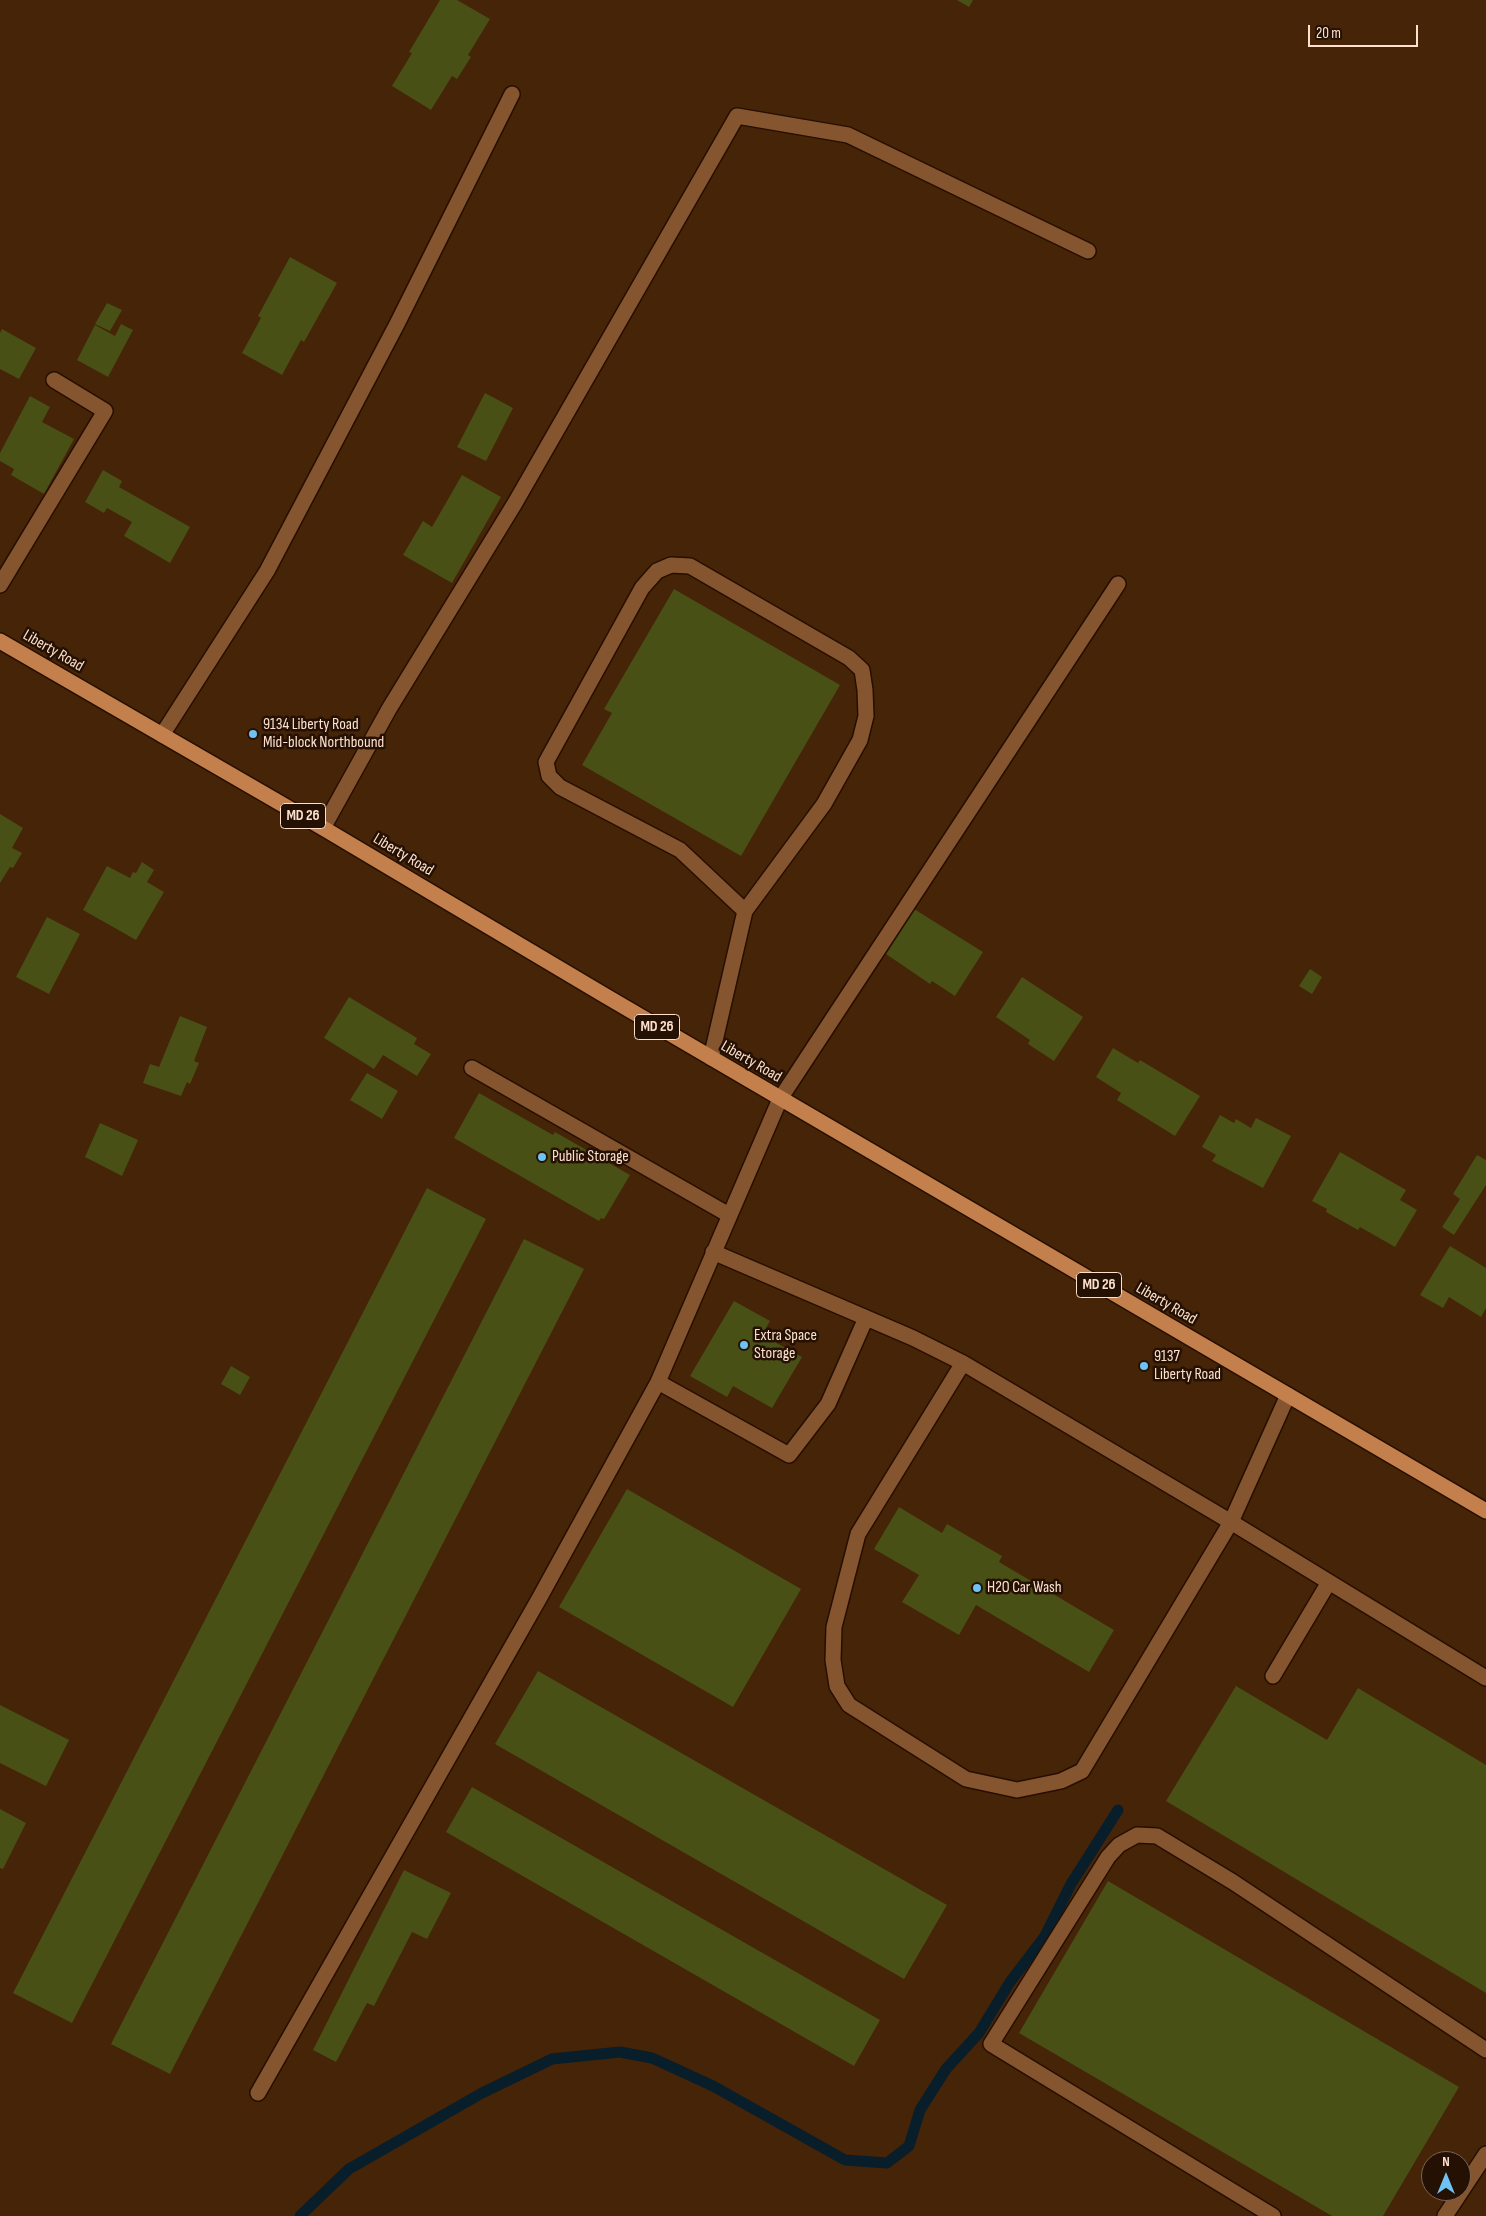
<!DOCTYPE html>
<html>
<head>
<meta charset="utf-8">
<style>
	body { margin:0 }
	#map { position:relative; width:1486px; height:2216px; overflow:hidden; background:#462407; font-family:"Sofia Sans Condensed",sans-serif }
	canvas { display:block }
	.north { position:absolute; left:1421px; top:2151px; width:50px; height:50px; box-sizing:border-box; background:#241103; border:1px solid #7b6454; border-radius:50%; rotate:0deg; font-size:14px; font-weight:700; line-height:20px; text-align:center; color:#fde0cd }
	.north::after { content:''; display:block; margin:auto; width:18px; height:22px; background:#6fc2f4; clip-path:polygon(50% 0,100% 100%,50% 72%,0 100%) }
	.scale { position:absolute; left:1308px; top:25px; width:110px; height:22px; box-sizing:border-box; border:2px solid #fde0cd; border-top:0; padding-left:6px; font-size:15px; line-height:18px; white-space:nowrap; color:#fde0cd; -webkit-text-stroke:4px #241103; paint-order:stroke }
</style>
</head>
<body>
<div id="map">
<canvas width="1486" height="2216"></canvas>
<div class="north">N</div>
<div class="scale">20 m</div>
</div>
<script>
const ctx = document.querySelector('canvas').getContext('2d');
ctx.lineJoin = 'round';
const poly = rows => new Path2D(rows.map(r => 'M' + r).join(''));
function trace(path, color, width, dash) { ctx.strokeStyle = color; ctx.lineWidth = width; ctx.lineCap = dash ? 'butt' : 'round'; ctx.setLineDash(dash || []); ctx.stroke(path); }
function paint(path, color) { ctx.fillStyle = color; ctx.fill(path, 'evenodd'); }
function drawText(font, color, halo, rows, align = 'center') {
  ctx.font = font + ' "Sofia Sans Condensed",sans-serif'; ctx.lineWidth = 5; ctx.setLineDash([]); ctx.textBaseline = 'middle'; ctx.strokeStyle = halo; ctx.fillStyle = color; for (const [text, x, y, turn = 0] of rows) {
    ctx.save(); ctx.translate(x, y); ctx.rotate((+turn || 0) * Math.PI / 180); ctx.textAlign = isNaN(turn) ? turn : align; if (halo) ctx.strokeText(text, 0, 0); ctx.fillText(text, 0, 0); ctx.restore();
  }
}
trace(poly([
	[300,2216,349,2169,482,2093,552,2059,620,2052,652,2058,713,2086,845,2160,887,2163,909,2146,920,2110,946,2069,979,2033,1010,1982,1045,1936,1071,1884,1118,1810]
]), '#081e2b', 11);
paint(poly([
	[440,0,457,0,490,19,468,55,471,57,457,79,452,76,431,110,392,86,412,53,409,52],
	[957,0,973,0,969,7],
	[290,257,337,283,304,342,301,340,282,375,242,353,261,318,258,316],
	[107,303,122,310,110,331,95,324],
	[121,324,133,330,108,377,77,360,95,325,115,336],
	[2,329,36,348,19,379,0,369,0,333],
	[485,393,513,408,486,461,457,447],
	[30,396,50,407,42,422,74,439,44,494,11,475,14,469,0,461,0,453],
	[103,470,122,481,119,487,190,527,170,563,124,536,132,522,107,508,104,513,85,502],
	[462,475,501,497,452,583,403,555,423,521,432,527],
	[674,589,840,685,741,856,582,765,612,713,604,709],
	[0,814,23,828,12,848,22,853,13,868,10,867,0,883],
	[142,862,154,870,147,882,164,892,136,940,83,910,107,866,130,878,133,872,136,873],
	[914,909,983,952,955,996,932,981,930,984,886,954],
	[47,917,80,934,49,994,16,977],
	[1310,969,1322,977,1312,994,1299,986],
	[1022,977,1083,1017,1054,1061,1028,1044,1030,1040,996,1017],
	[349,997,417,1038,414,1044,431,1054,417,1076,383,1055,374,1069,324,1038],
	[180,1016,207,1027,194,1061,199,1063,190,1084,187,1082,181,1096,143,1083,150,1064,159,1067],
	[1113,1048,1138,1063,1140,1060,1200,1096,1175,1136,1117,1100,1121,1093,1096,1077],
	[367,1073,398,1091,382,1119,350,1100],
	[479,1093,553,1135,555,1132,630,1175,604,1219,601,1218,599,1221,454,1138],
	[1220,1115,1234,1123,1236,1119,1251,1128,1256,1118,1291,1136,1263,1188,1212,1161,1216,1155,1202,1147],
	[100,1123,138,1140,122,1176,85,1157],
	[1340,1152,1406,1190,1400,1200,1417,1210,1395,1247,1360,1227,1358,1230,1326,1212,1327,1209,1312,1201],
	[1477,1155,1486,1160,1486,1185,1454,1235,1442,1227,1460,1199,1453,1194],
	[427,1188,486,1219,72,2023,13,1993],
	[524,1239,584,1269,170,2074,111,2044],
	[1450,1246,1486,1268,1486,1308,1481,1317,1449,1297,1443,1308,1420,1295],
	[734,1301,770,1321,762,1335,802,1357,772,1408,733,1386,727,1397,690,1376],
	[231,1366,250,1377,240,1395,221,1384],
	[627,1489,801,1589,733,1707,559,1607],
	[899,1507,942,1533,947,1524,1002,1556,999,1562,1114,1630,1089,1672,976,1605,959,1635,902,1602,919,1575,874,1549],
	[538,1671,947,1905,904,1979,495,1744],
	[1236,1686,1327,1740,1358,1688,1486,1765,1486,1993,1166,1801],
	[0,1705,69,1740,46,1786,0,1763],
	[472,1787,880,2020,854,2066,446,1832],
	[0,1809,26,1823,3,1869,0,1868],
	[404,1870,451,1893,427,1939,412,1932,374,2006,367,2003,336,2062,313,2050],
	[1108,1881,1459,2087,1383,2216,1332,2216,1019,2033]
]), '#485015');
const minor = poly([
	[0,585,105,411,54,380],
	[162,735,267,571,397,324,512,94],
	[323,828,389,709,515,503,737,116,848,135,1088,251],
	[711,1058,745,911,824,804,860,740,866,716,865,690,862,670,849,658,690,566,671,565,657,571,642,588,546,762,549,776,560,787,680,850,745,911],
	[472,1068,729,1215],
	[713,1252,913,1338,963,1363,1231,1522,1288,1395],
	[963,1363,858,1534,834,1627,833,1660,837,1686,849,1705,966,1779,1017,1790,1061,1781,1082,1771,1231,1522,1486,1678],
	[658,1382,789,1455,828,1404,866,1318],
	[1273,1676,1329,1582],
	[258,2093,540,1597,658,1382,780,1099,1118,584],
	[1273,2216,991,2044,1108,1857,1119,1845,1137,1835,1157,1836,1233,1882,1486,2050],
	[1445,2216,1486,2154]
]);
const major = poly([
	[0,641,323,828,604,995,1486,1511]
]);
trace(minor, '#260f00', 18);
trace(major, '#260f00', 18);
trace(minor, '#855530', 15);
trace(major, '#c3804c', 15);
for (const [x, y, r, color] of [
	[253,734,5,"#6fc2f4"],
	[542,1157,5,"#6fc2f4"],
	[744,1345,5,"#6fc2f4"],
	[1144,1366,5,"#6fc2f4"],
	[977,1588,5,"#6fc2f4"]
]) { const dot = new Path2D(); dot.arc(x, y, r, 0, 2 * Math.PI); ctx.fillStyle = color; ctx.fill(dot); trace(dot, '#241103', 2); }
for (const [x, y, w] of [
	[303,816,45],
	[657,1027,45],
	[1099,1285,45]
]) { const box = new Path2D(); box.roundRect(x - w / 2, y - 12.5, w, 25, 4); ctx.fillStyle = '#241103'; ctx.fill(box); trace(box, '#fde0cd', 1); }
drawText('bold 15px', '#fde0cd', null, [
	["MD 26",303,816],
	["MD 26",657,1027],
	["MD 26",1099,1285]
]);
drawText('16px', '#fde0cd', '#241103', [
	["Liberty Road",53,651,30],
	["Liberty Road",403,855,31],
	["Liberty Road",751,1062,30],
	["Liberty Road",1166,1304,30]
]);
drawText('16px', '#fde0cd', '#241103', [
	["9134 Liberty Road",263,725],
	["Mid-block Northbound",263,743],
	["Public Storage",552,1157],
	["Extra Space",754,1336],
	["Storage",754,1354],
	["9137",1154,1357],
	["Liberty Road",1154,1375],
	["H2O Car Wash",987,1588]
], 'left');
</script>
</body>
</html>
